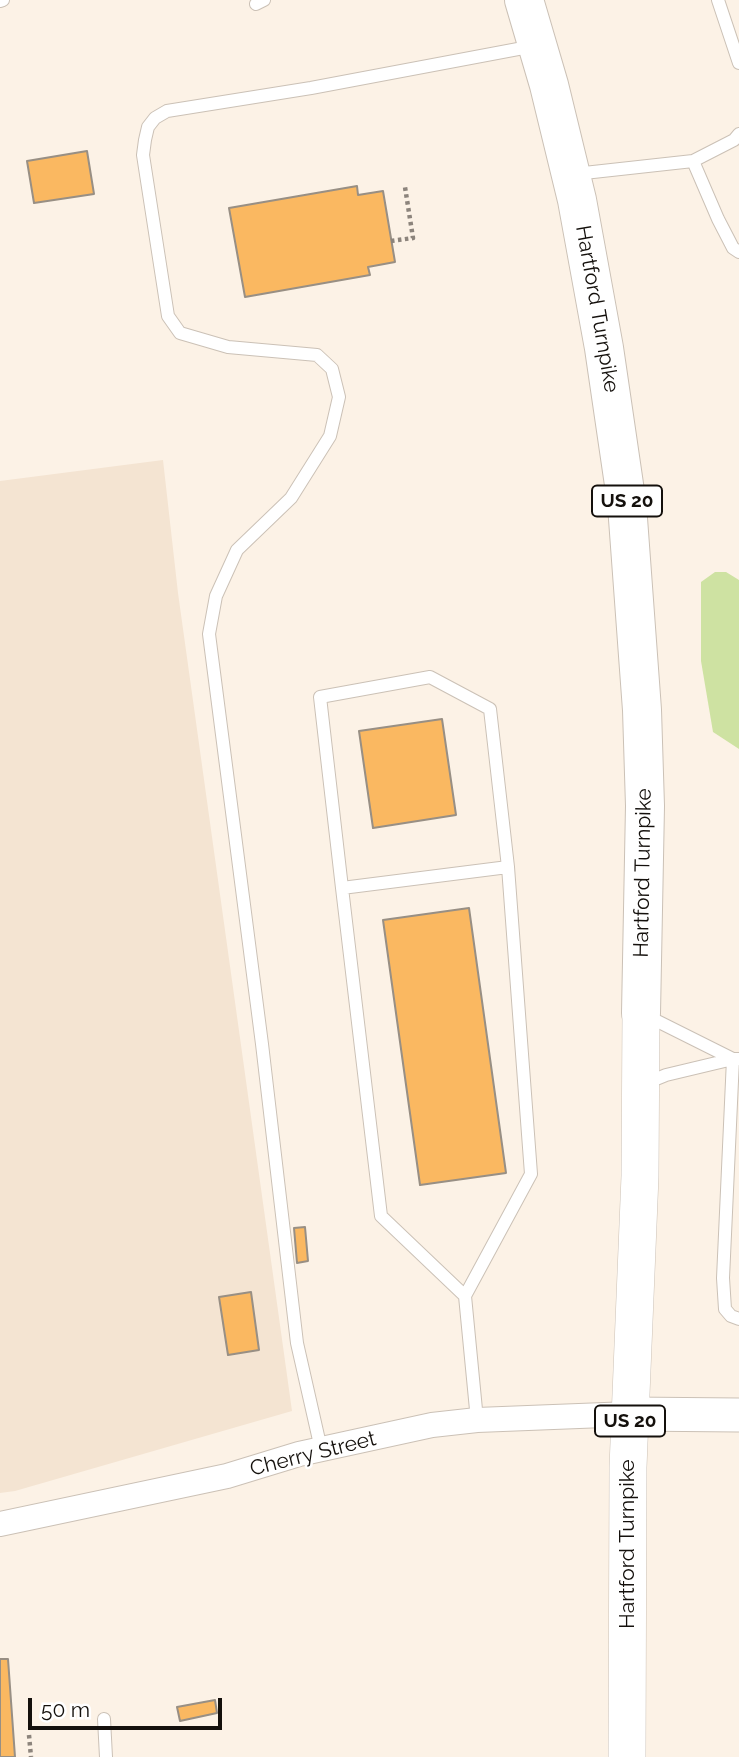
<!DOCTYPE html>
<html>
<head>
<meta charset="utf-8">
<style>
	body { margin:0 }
	#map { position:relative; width:739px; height:1757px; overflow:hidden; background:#fcf2e6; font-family:Raleway,sans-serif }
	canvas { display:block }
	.scale { position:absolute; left:28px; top:1698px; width:194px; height:32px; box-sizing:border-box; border:4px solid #14100c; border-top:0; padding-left:9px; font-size:21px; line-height:24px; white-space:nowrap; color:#14100c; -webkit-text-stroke:5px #fff; paint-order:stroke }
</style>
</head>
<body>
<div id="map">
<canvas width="739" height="1757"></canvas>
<div class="scale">50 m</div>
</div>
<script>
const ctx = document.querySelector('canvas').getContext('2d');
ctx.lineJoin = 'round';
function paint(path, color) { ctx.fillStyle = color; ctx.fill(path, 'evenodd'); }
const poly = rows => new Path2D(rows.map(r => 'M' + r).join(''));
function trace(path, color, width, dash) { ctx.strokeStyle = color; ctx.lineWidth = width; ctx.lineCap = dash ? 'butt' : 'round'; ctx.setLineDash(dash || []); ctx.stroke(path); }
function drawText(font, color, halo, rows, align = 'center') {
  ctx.font = font + ' Raleway,sans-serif'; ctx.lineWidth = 5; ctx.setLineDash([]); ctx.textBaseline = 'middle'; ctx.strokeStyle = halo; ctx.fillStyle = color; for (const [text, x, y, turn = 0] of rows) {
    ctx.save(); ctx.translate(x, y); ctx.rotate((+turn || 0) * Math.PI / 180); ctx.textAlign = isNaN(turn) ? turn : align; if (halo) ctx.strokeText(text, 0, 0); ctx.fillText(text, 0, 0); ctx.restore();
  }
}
paint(poly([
	[163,460,178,593,292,1411,15,1491,0,1493,0,481]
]), '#f4e4d2');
paint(poly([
	[715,572,726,572,739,580,739,749,713,732,701,661,701,582]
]), '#cee2a2');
const building = poly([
	[87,151,94,194,34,203,27,161,87,151],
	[357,186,358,195,383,191,395,262,368,267,370,275,245,297,229,208,357,186],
	[442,719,456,815,373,828,359,731,442,719],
	[469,908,506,1173,420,1185,383,920,469,908],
	[305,1227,308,1261,297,1263,294,1228,305,1227],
	[251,1292,259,1350,228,1355,219,1297,251,1292],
	[0,1659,8,1659,15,1757,0,1757,0,1659],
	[215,1700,217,1713,180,1721,177,1707,215,1700]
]);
paint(building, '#fab861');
trace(building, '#988f84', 2);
const lane = poly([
	[718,0,739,63],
	[0,1,3,0],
	[256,4,264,0],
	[693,161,734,140,739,134],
	[575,174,693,161,718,219,733,248,739,252],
	[342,888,320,697,430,677,490,709,508,867],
	[645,1015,733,1059],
	[733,1059,723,1278,725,1309,731,1316,739,1319],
	[644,1084,666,1075,733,1059,739,1059],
	[465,1296,531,1174,508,867,342,888,381,1216,465,1296,477,1420],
	[321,1449,297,1343,262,1044,209,634,216,596,237,550,291,498,330,436,339,397,332,369,317,355,228,347,180,333,168,316,143,155,145,140,148,127,155,118,167,111,311,88,534,46],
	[104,1719,106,1757]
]);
const street = poly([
	[0,1524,227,1476,299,1454,432,1425,477,1420,630,1414]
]);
const secondary = poly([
	[630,1414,739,1415]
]);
const primary = poly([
	[627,1757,628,1467,640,1176,641,1013]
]);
const highway = poly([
	[524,0,549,85,577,200,604,348,627,505,642,710,645,806,641,1013]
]);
trace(lane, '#cbc1b6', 14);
trace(street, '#cbc1b6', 26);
trace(secondary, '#cbc1b6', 35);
trace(primary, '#cbc1b6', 38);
trace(highway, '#cbc1b6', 40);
trace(poly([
	[391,241,413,238,405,187],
	[29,1735,31,1757]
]), '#8c847c', 4.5, [3.5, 3.5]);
trace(lane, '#fff', 12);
trace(street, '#fff', 24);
trace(secondary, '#fff', 33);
trace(primary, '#fff', 37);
trace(highway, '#fff', 38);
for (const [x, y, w] of [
	[627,501,70],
	[630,1421,70]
]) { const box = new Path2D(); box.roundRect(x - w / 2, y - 15.5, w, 31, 5); ctx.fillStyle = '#fff'; ctx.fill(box); trace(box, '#14100c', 2); }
drawText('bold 19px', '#14100c', null, [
	["US 20",627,501],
	["US 20",630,1421]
]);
drawText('21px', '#14100c', '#fff', [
	["Hartford Turnpike",597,309,80],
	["Hartford Turnpike",643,873,-89],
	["Cherry Street",313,1454,-14],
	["Hartford Turnpike",628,1544,-90]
]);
</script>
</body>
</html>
